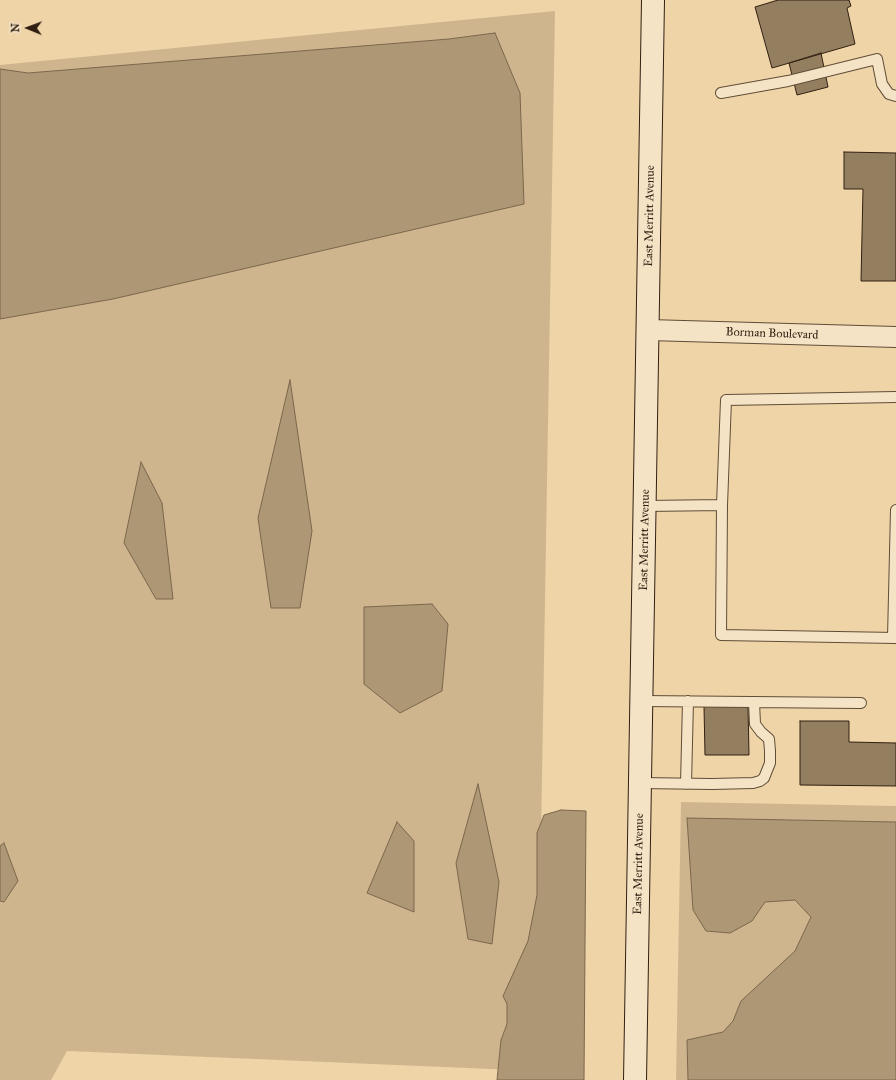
<!DOCTYPE html>
<html>
<head>
<meta charset="utf-8">
<style>
	body { margin:0 }
	#map { position:relative; width:896px; height:1080px; overflow:hidden; background:#efd4a8; font-family:"IM FELL Great Primer",serif }
	canvas { display:block }
	.north { position:absolute; left:8px; top:8px; width:40px; height:40px; -webkit-text-stroke:3px #f5e3c6; paint-order:stroke; rotate:271deg; font-size:11px; font-weight:700; line-height:16px; text-align:center; color:#312011 }
	.north::after { content:''; display:block; margin:auto; width:14px; height:18px; background:#312011; clip-path:polygon(50% 0,100% 100%,50% 72%,0 100%) }
</style>
</head>
<body>
<div id="map">
<canvas width="896" height="1080"></canvas>
<div class="north">N</div>
</div>
<script>
const ctx = document.querySelector('canvas').getContext('2d');
ctx.lineJoin = 'round';
function paint(path, color) { ctx.fillStyle = color; ctx.fill(path, 'evenodd'); }
const poly = rows => new Path2D(rows.map(r => 'M' + r).join(''));
function trace(path, color, width, dash) { ctx.strokeStyle = color; ctx.lineWidth = width; ctx.lineCap = dash ? 'butt' : 'round'; ctx.setLineDash(dash || []); ctx.stroke(path); }
function drawText(font, color, halo, rows, align = 'center') {
  ctx.font = font + ' "IM FELL Great Primer",serif'; ctx.lineWidth = 3; ctx.setLineDash([]); ctx.textBaseline = 'middle'; ctx.strokeStyle = halo; ctx.fillStyle = color; for (const [text, x, y, turn = 0] of rows) {
    ctx.save(); ctx.translate(x, y); ctx.rotate((+turn || 0) * Math.PI / 180); ctx.textAlign = isNaN(turn) ? turn : align; if (halo) ctx.strokeText(text, 0, 0); ctx.fillText(text, 0, 0); ctx.restore();
  }
}
paint(poly([
	[555,11,537,1071,67,1051,51,1080,0,1080,0,65],
	[681,802,896,806,896,1080,676,1080]
]), '#cfb58e');
const water = poly([
	[495,33,520,93,524,204,113,299,0,319,0,69,28,73,449,39,495,33],
	[290,380,312,531,300,608,271,608,258,518,290,380],
	[141,462,162,503,173,599,156,599,124,543,141,462],
	[432,604,448,624,442,691,400,713,364,684,364,607,432,604],
	[478,784,499,882,492,944,468,939,456,863,478,784],
	[561,810,586,811,584,1080,497,1080,501,1040,507,1024,507,1004,503,996,528,941,537,895,537,833,544,815,561,810],
	[687,818,896,822,896,1080,688,1080,687,1040,723,1032,733,1021,741,1001,795,951,811,917,795,900,765,902,752,921,730,933,706,931,693,910,687,818],
	[397,822,414,841,414,912,367,893,397,822],
	[4,843,18,881,4,902,0,901,0,846,4,843]
]);
paint(water, '#ae9775');
trace(water, '#7c674d', 1);
const building = poly([
	[778,0,849,0,851,6,847,8,855,44,772,68,755,7,778,0],
	[821,53,828,87,797,95,789,63,821,53],
	[844,152,896,153,896,281,861,281,863,189,844,189,844,152],
	[704,706,748,706,749,755,705,755,704,706],
	[800,721,849,721,849,742,896,743,896,786,800,785,800,721]
]);
paint(building, '#947e60');
trace(building, '#312011', 1);
const lane = poly([
	[721,93,788,81,877,59,882,84,889,94,896,96],
	[896,397,726,400,722,505,721,635,896,638],
	[645,506,722,505],
	[893,638,896,510],
	[642,701,861,703],
	[640,783,712,784,753,783,760,781,764,778,770,763,770,751,769,739,761,732,755,724,754,702],
	[686,784,688,701]
]);
const street = poly([
	[648,330,896,337]
]);
const secondary = poly([
	[635,1080,653,0]
]);
trace(lane, '#604d37', 12);
trace(street, '#604d37', 22);
trace(secondary, '#312011', 24);
trace(lane, '#f5e3c6', 10);
trace(street, '#f5e3c6', 20);
trace(secondary, '#f5e3c6', 22);
drawText('12px', '#312011', '#f5e3c6', [
	["East Merritt Avenue",650,216,-89],
	["Borman Boulevard",772,334,2],
	["East Merritt Avenue",645,540,-89],
	["East Merritt Avenue",639,864,-89]
]);
</script>
</body>
</html>
